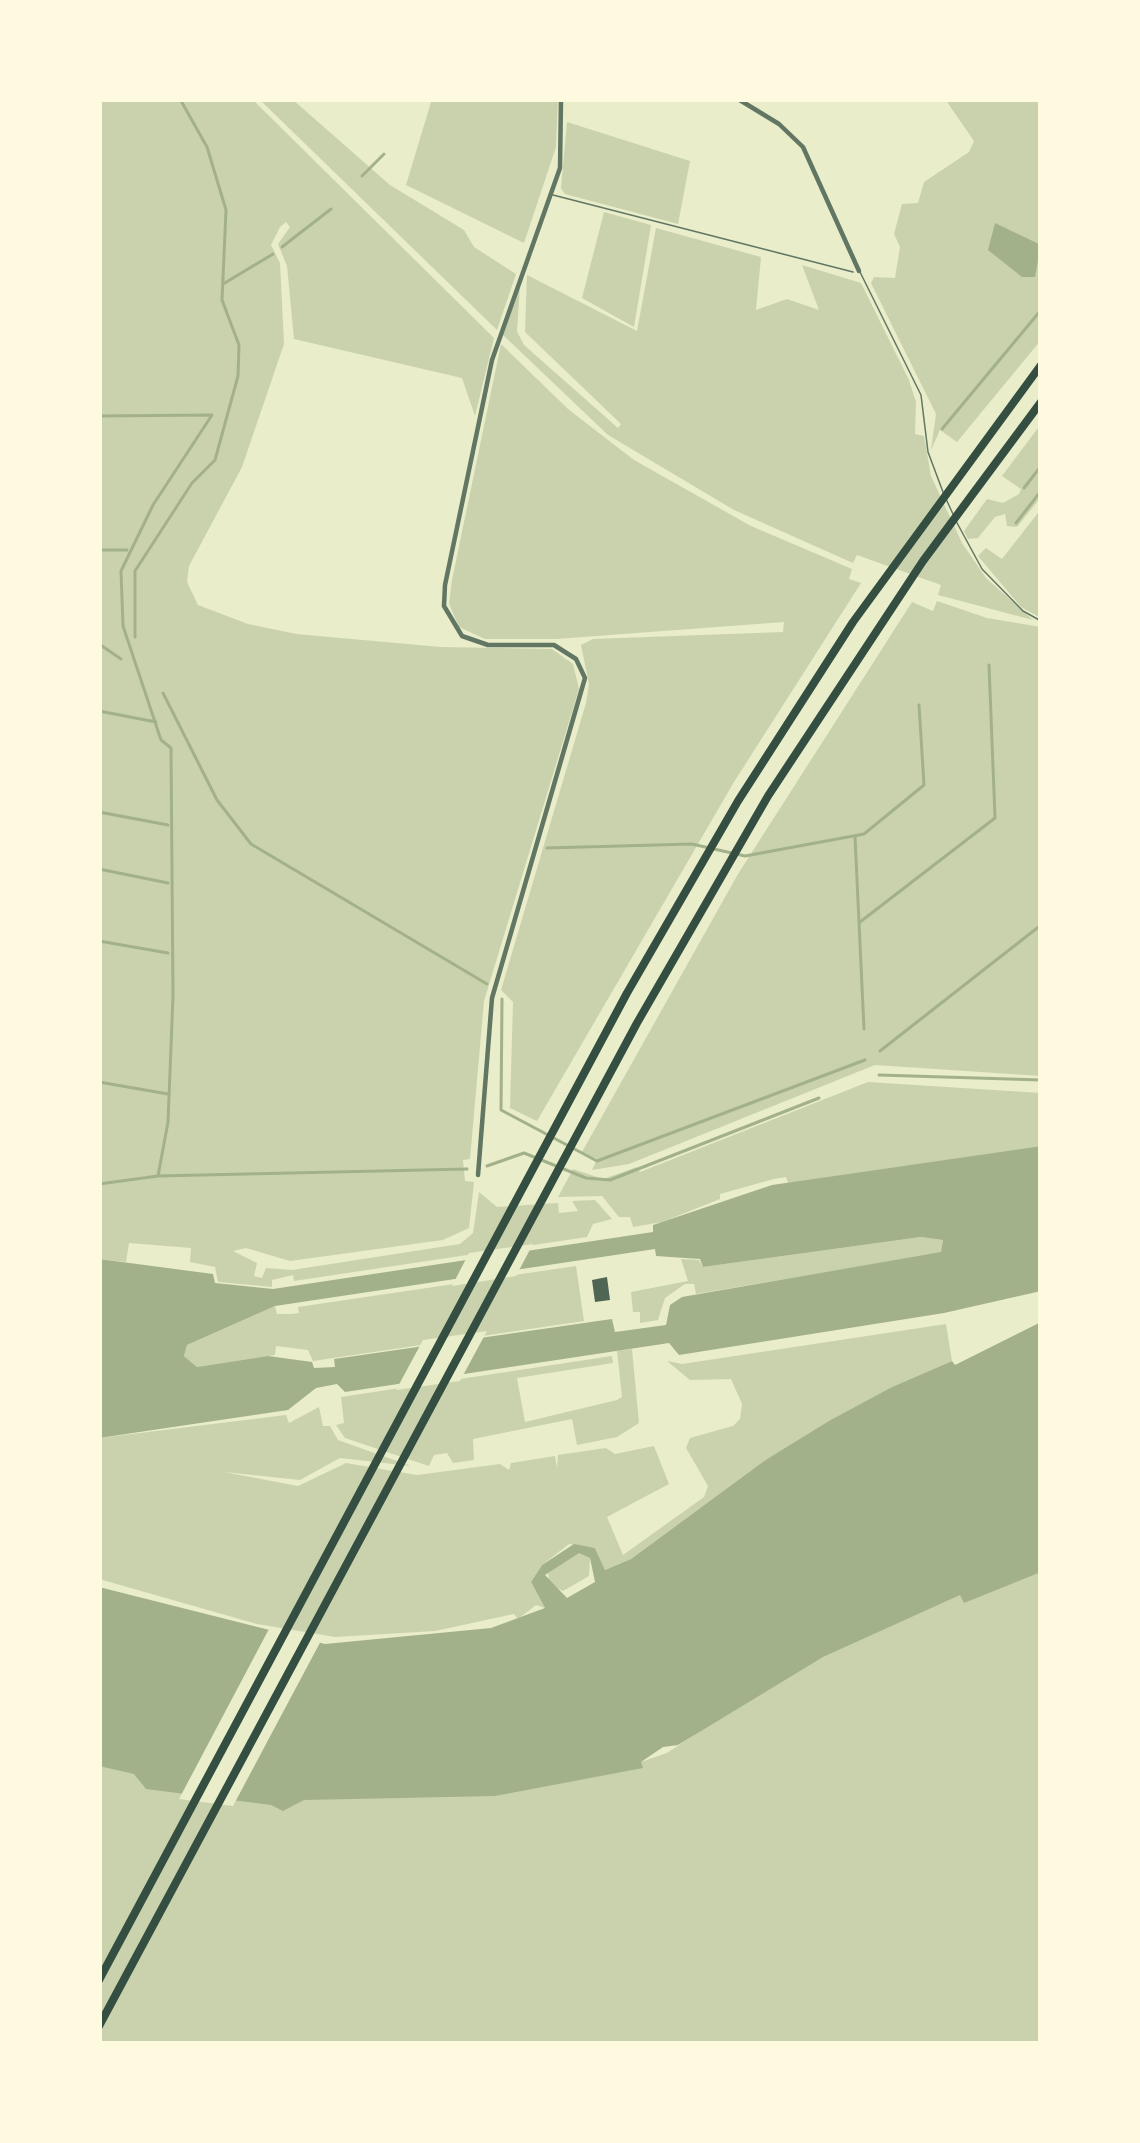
<!DOCTYPE html>
<html>
<head>
<meta charset="utf-8">
<style>
	body { margin:0 }
	#map { position:relative; width:1140px; height:2143px; overflow:hidden; background:#e9edc9; font-family:"Fira Sans Condensed",sans-serif }
	canvas { display:block }
	.frame { position:absolute; inset:0; border:102px solid #fefae0; pointer-events:none }
</style>
</head>
<body>
<div id="map">
<canvas width="1140" height="2143"></canvas>
<div class="frame"></div>
</div>
<script>
const ctx = document.querySelector('canvas').getContext('2d');
ctx.lineJoin = 'round';
function paint(path, color) { ctx.fillStyle = color; ctx.fill(path, 'evenodd'); }
const poly = rows => new Path2D(rows.map(r => 'M' + r).join(''));
function trace(path, color, width, dash) { ctx.strokeStyle = color; ctx.lineWidth = width; ctx.lineCap = dash ? 'butt' : 'round'; ctx.setLineDash(dash || []); ctx.stroke(path); }
paint(poly([
	[99,99,252,99,494,338,475,416,462,378,294,339,287,266,278,244,290,227,286,222,280,227,271,245,280,263,284,344,242,467,189,566,187,582,198,605,248,624,296,634,441,647,552,649,573,664,579,689,484,1001,470,1159,463,1160,465,1181,474,1182,469,1228,443,1240,290,1261,246,1248,233,1251,257,1263,254,1276,262,1278,266,1268,292,1270,460,1244,473,1233,479,1192,497,1207,558,1203,559,1213,578,1211,572,1201,595,1200,612,1219,593,1224,587,1237,294,1281,293,1275,272,1280,272,1287,218,1282,215,1267,190,1262,191,1248,129,1243,126,1262,99,1259],
	[259,99,292,99,390,185,464,230,474,247,516,274,497,330],
	[432,99,558,99,556,147,524,243,406,185],
	[945,99,1041,99,1041,340,957,442,940,430,931,450,936,414,871,283,874,277,895,278,900,247,894,234,902,204,918,203,924,182,969,152,974,141],
	[567,122,690,161,678,224,565,194,561,188],
	[604,212,651,225,634,327,582,298],
	[656,228,761,257,756,310,787,299,819,310,802,265,861,283,909,380,916,402,915,434,924,436,931,476,962,543,986,578,1033,620,938,595,941,585,857,555,853,563,734,510,608,435,503,335,520,285,517,331,524,345,618,428,621,424,525,332,527,275,637,331],
	[501,344,568,409,634,460,751,526,852,569,849,579,861,583,734,782,537,1121,510,1108,513,1002,501,990,586,703,589,684,581,645,593,639,783,632,784,622,556,639,485,639,459,627,449,604,452,580],
	[1041,424,1041,497,1017,527,1007,526,1005,514,995,517,978,538,968,539,964,531,987,499,1003,503,1019,494,1021,489,1002,476],
	[1041,509,1041,618,1021,607,978,556,986,548,1002,559],
	[937,601,987,618,1041,627,1041,1076,875,1065,629,1164,592,1170,597,1159,582,1152,738,874,912,602,933,611],
	[868,1082,1041,1093,1041,1146,788,1183,786,1177,774,1179,720,1194,720,1199,662,1222,633,1227,630,1217,619,1217,602,1196,558,1197,573,1169,603,1179,637,1167,640,1172],
	[921,1237,943,1240,941,1253,696,1294,694,1284,685,1284,665,1298,658,1320,640,1323,640,1312,633,1312,631,1292,688,1281,681,1259,699,1260,703,1267],
	[576,1266,584,1321,313,1361,308,1350,276,1346,275,1355,197,1367,184,1356,187,1345,275,1306,277,1314,291,1314,299,1313,298,1307],
	[946,1324,952,1361,892,1387,764,1461,631,1559,605,1570,595,1548,569,1544,542,1565,531,1582,545,1608,536,1605,518,1619,514,1614,435,1631,335,1637,257,1624,99,1579,99,1438,286,1415,289,1423,319,1407,323,1426,330,1426,338,1440,411,1466,340,1458,300,1480,224,1472,298,1486,346,1463,417,1475,500,1464,509,1470,511,1463,555,1456,557,1468,558,1455,606,1448,615,1454,654,1446,669,1484,607,1517,623,1555,704,1497,708,1486,686,1448,690,1438,733,1426,740,1419,742,1404,731,1379,690,1380,667,1361,682,1364],
	[632,1349,639,1423,617,1437,577,1445,572,1419,473,1439,474,1460,453,1463,447,1453,434,1455,429,1466,345,1438,336,1425,344,1423,341,1397,612,1356,613,1363,517,1378,525,1422,617,1400,622,1397,617,1351],
	[1041,1538,1041,2044,99,2044,99,1765,304,1799,641,1762,667,1753,762,1690],
	[579,1552,590,1558,589,1576,563,1591,549,1583,548,1570]
]), '#cad2ad');
paint(poly([
	[995,223,1041,245,1035,277,1022,277,988,250],
	[1041,1146,1041,1291,944,1313,679,1355,669,1343,345,1392,337,1384,316,1388,288,1410,99,1438,99,1259,213,1274,215,1283,273,1289,653,1232,653,1225,772,1185],
	[921,1237,943,1240,941,1252,682,1297,670,1305,666,1325,615,1332,612,1319,334,1359,335,1367,314,1368,312,1362,268,1356,197,1367,184,1356,187,1345,275,1306,655,1249,656,1256,700,1259,703,1267],
	[1041,1322,1041,1572,964,1603,960,1595,823,1657,678,1745,663,1747,641,1762,643,1768,495,1796,304,1800,283,1811,271,1805,146,1789,134,1774,99,1766,99,1587,325,1644,491,1628,545,1608,531,1582,542,1565,574,1544,595,1548,605,1570,631,1559,764,1461,829,1421,892,1387,952,1361,955,1365],
	[579,1553,590,1558,595,1582,567,1598,545,1575]
]), '#a3b18a');
paint(poly([
	[533,1244,516,1276,452,1286,469,1253],
	[487,1331,460,1381,396,1390,423,1340],
	[270,1627,323,1637,233,1806,179,1799]
]), '#e9edc9');
trace(poly([
	[362,176,384,154],
	[282,247,331,209],
	[223,284,273,254],
	[99,416,212,415,153,505,121,571,123,626,161,740,171,748,173,996,168,1122,158,1176],
	[942,429,1041,310],
	[1024,488,1041,466],
	[1016,523,1041,491],
	[99,550,127,550],
	[135,637,135,571,192,483,215,460,238,376,239,345,222,300,226,210,207,147,180,99],
	[99,644,121,659],
	[163,693,217,800,251,844,487,984],
	[99,711,156,722],
	[99,812,168,825],
	[855,837,864,1029],
	[547,848,692,844,745,856,864,834,924,785,919,705],
	[99,869,168,883],
	[860,922,995,818,989,665],
	[99,941,168,953],
	[502,999,501,1110,597,1161,865,1060],
	[880,1051,1041,925],
	[879,1075,1041,1080],
	[99,1082,168,1094],
	[487,1166,524,1153,586,1178,610,1180,819,1098],
	[99,1184,158,1176,467,1169]
]), '#a3b18a', 3);
paint(poly([
	[607,1277,610,1300,595,1302,592,1280]
]), '#4f6655');
trace(poly([
	[553,195,853,272],
	[860,272,921,395,928,452,943,492],
	[946,499,953,514],
	[956,521,982,569,1023,611,1041,621]
]), '#617663', 1.5);
trace(poly([
	[738,99,779,124,803,147,859,271],
	[478,1175,492,998,585,678,576,659,554,645,488,645,462,636,444,606,445,585,492,360,560,168,561,99]
]), '#617663', 4.5);
trace(poly([
	[99,1980,627,993,738,801,853,622,1041,365],
	[99,2026,637,1023,768,796,923,561,1041,402]
]), '#344e41', 8);
</script>
</body>
</html>
